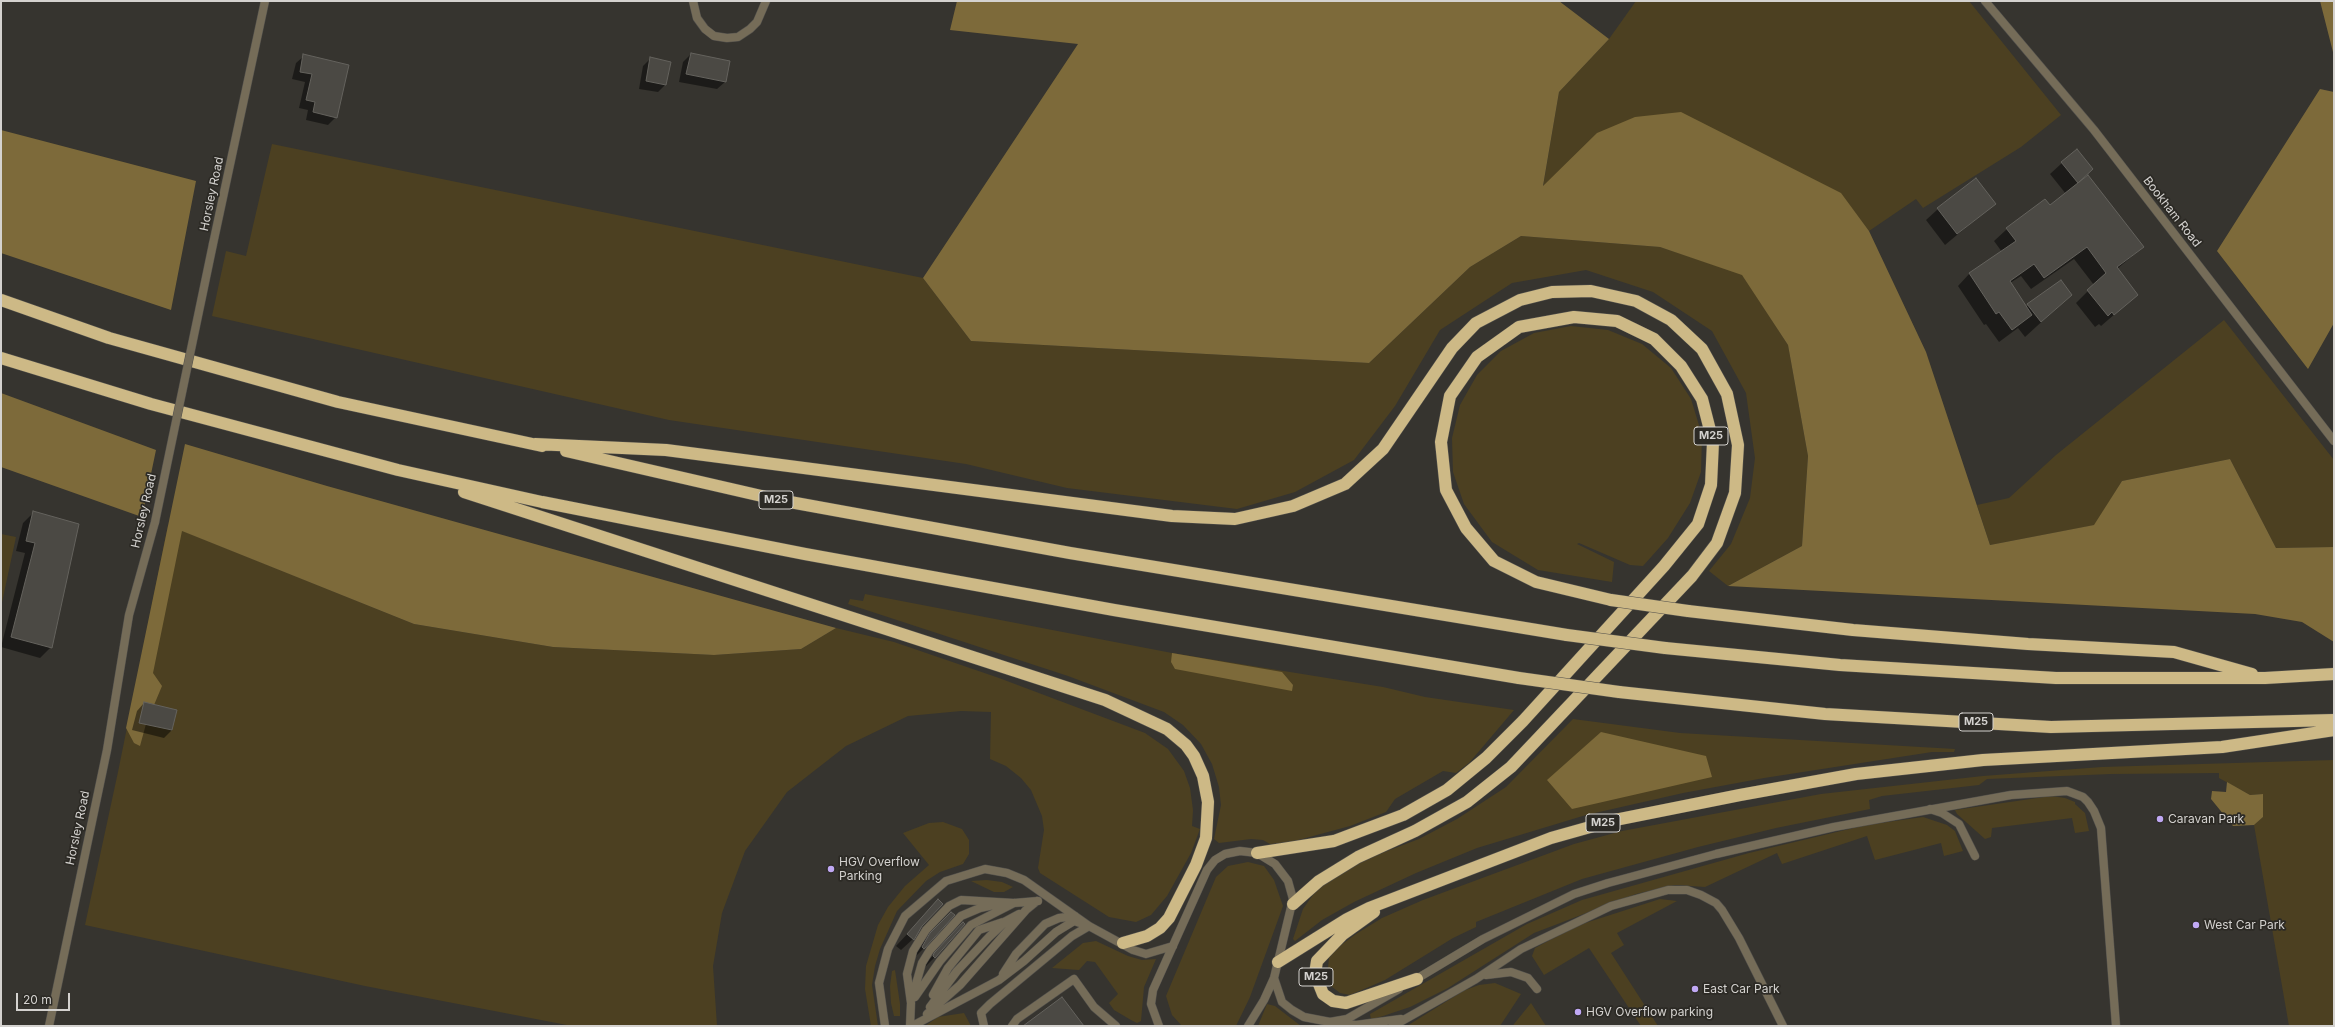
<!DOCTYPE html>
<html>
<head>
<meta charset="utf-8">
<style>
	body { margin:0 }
	#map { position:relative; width:2335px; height:1027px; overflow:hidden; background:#36342f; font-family:Inter,sans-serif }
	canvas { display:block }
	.frame { position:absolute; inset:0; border:2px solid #d4d2cf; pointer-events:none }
	.scale { position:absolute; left:16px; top:993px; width:54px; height:18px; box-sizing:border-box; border:2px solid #d4d2cf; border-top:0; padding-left:5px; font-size:12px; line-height:14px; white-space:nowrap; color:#d4d2cf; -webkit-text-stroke:3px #2c2a25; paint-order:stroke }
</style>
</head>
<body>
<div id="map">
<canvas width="2335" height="1027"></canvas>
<div class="frame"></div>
<div class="scale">20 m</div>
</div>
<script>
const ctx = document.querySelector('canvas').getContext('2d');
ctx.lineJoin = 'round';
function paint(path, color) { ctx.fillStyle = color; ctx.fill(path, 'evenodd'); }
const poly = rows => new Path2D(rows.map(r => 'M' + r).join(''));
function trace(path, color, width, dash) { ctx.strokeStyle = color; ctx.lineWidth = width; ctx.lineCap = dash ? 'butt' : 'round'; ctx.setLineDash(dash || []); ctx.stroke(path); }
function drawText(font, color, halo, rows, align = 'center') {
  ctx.font = font + ' Inter,sans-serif'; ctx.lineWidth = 3.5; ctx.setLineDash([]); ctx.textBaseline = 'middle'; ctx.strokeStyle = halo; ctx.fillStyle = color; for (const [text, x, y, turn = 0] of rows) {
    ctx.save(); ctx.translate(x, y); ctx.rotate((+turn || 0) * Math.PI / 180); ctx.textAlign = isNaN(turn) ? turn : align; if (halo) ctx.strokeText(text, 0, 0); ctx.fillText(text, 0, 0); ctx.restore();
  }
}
paint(poly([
	[1636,1,1969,1,2061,115,2021,147,1923,208,1916,199,1869,231,1840,193,1543,187,1559,92,1609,39],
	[272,144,923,278,971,341,1369,363,1470,267,1521,236,1660,247,1742,274,1788,345,1808,456,1802,546,1728,586,1709,571,1731,544,1750,498,1755,458,1746,393,1712,331,1653,292,1586,270,1512,283,1440,330,1395,406,1354,460,1295,492,1237,509,1067,488,966,464,669,420,212,316,226,251,246,256],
	[2224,320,2334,460,2334,547,2276,548,2230,459,2122,481,2095,525,1990,545,1977,505,2009,498,2056,455],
	[1571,326,1608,330,1642,344,1671,368,1691,399,1702,435,1701,472,1690,503,1668,538,1643,566,1630,565,1579,543,1577,544,1614,562,1612,582,1538,570,1492,542,1464,504,1453,472,1452,438,1460,405,1477,375,1501,351,1534,333],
	[168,525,414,624,553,647,714,655,801,649,836,628,894,642,999,678,1145,733,1168,749,1184,771,1190,788,1193,810,1192,826,1200,829,1191,853,1167,896,1151,915,1136,922,1109,917,1040,873,1038,868,1044,830,1042,816,1031,790,1021,778,1006,766,990,759,991,712,961,711,908,716,846,746,787,792,745,851,722,913,713,966,717,1026,572,1026,365,986,85,925,118,772],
	[1,534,16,537,1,607],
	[865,594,1172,653,1383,687,1425,697,1514,710,1469,763,1456,773,1443,771,1395,799,1386,812,1350,826,1291,842,1270,844,1263,840,1251,839,1219,843,1214,839,1221,805,1219,787,1212,764,1201,744,1183,725,1164,712,1068,676,848,604,850,599,863,601],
	[1573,719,1680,733,1955,749,1954,752,1932,752,1764,778,1683,793,1586,815,1477,848,1416,873,1354,902,1322,920,1295,941,1293,939,1303,909,1315,892,1329,878,1355,863,1419,839,1457,819,1506,787],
	[2334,760,2334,1026,2289,1026,2254,825,2263,817,2263,794,2250,795,2219,778,2219,773,2111,774,1987,779,1979,785,1882,796,1869,800,1870,809,1776,828,1698,847,1582,879,1476,922,1476,927,1453,938,1385,980,1350,995,1340,993,1331,986,1327,977,1329,958,1337,948,1356,934,1382,918,1423,900,1574,844,1622,831,1821,794,1983,776,2102,767],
	[2051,796,2065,798,2075,802,2075,804,2085,813,2089,831,2075,833,2072,818,1992,828,1991,837,1985,839,1957,814,1955,810],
	[1923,817,1947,825,1955,831,1963,851,1944,856,1941,843,1875,860,1867,836,1782,864,1777,853,1705,887,1676,885,1636,894,1534,933,1448,988,1410,1007,1371,1020,1370,1014,1527,924,1582,900,1749,853,1866,825],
	[943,822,962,829,969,840,969,854,963,864,940,872,926,881,897,911,880,949,875,966,872,985,878,1026,871,1026,865,989,866,966,878,925,888,907,905,886,929,865,903,833,929,823],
	[1248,862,1264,866,1274,880,1283,906,1250,997,1236,1026,1182,1026,1172,1015,1166,996,1216,877,1228,866],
	[987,880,1002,882,1013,887,1004,892,994,892,971,881],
	[1660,899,1677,901,1617,933,1624,945,1611,953,1658,1026,1641,1026,1589,948,1544,975,1532,956,1535,948,1576,926],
	[1096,941,1128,956,1142,960,1156,959,1144,987,1141,1021,1137,1023,1131,1020,1114,1010,1109,1003,1118,994,1095,962,1087,961,1079,970,1052,968,1083,943],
	[895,970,900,1004,900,1016,894,1016,891,1003,890,986,892,971],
	[1495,983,1521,994,1500,1026,1407,1026,1463,991,1479,985],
	[1531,1003,1546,1026,1513,1026,1514,1024],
	[1267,1004,1275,1006,1301,1026,1258,1026],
	[964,1013,971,1026,925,1026,938,1017]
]), '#4c4021');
paint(poly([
	[957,1,1559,1,1609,39,1559,92,1543,186,1597,133,1635,117,1681,112,1841,193,1869,231,1926,352,1990,545,2094,525,2122,481,2230,459,2276,548,2334,547,2334,642,2302,622,2255,614,1728,586,1802,546,1808,456,1788,345,1742,275,1660,247,1521,236,1470,267,1369,363,971,341,923,278,1078,44,950,30],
	[2320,1,2334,1,2334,56],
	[2320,89,2334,92,2334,323,2308,369,2217,251],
	[1,130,196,181,171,310,1,253],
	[1,393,156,450,142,517,1,467],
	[185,444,327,486,836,628,801,649,714,655,553,647,414,624,182,531,153,673,162,686,146,724,140,746,134,743,126,728],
	[1172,653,1282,672,1293,685,1292,691,1175,669,1171,662],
	[1601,732,1706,756,1712,777,1572,809,1547,780],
	[2227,782,2250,795,2263,794,2263,817,2254,825,2233,826,2211,799,2212,791,2226,792]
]), '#7d6a3a');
paint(poly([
	[691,54,725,82,717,89,679,82,683,62],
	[304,56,336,117,328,125,306,120,308,110,299,108,305,82,292,79,296,63],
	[651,58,665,85,658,92,639,89,643,66],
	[2062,163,2087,175,2143,247,2117,269,2137,295,2101,326,2099,324,2095,327,2076,303,2094,285,2074,259,2031,289,2021,276,2010,283,2026,307,2061,282,2071,295,2025,337,2018,328,1999,342,1986,324,1984,325,1958,286,1970,273,2002,252,1994,241,2007,229,2045,200,2050,207,2066,194,2050,174],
	[1994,204,1945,245,1926,220,1938,209],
	[33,513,51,647,40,658,1,647,25,553,16,551,23,523],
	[144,703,176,710,172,730,164,738,132,730,137,711],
	[938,901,913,939,901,950,896,946],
	[963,924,934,958,923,969,923,966],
	[940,925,924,948,912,960,919,946]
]), '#0007');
const building = poly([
	[691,53,730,61,726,82,686,74,691,53],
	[303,54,349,65,337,118,313,112,315,102,306,100,312,74,300,72,303,54],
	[650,57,671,62,666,85,646,81,650,57],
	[2077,149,2093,169,2078,183,2061,162,2077,149],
	[2088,175,2144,247,2117,267,2138,295,2114,315,2112,312,2108,316,2087,290,2106,273,2087,247,2044,278,2034,264,2010,281,2032,315,2012,330,1999,312,1996,314,1969,273,2016,241,2006,228,2045,199,2050,205,2088,175],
	[1976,178,1996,204,1957,234,1937,208,1976,178],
	[2061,280,2072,295,2041,322,2027,304,2061,280],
	[33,511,79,524,52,648,11,637,35,543,26,541,33,511],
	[144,702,177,710,172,730,139,723,144,702],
	[938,899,943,904,922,926,914,940,907,934,938,899],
	[951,912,955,915,924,949,922,947,930,933,951,912],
	[963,922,965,924,935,958,933,956,934,953,963,922],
	[1062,997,1084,1026,1023,1026,1062,997]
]);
paint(building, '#4b4944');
trace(building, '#64625d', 1);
const service = poly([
	[693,1,697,18,705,29,714,36,727,38,738,37,750,29,757,22,766,1],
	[1930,809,1942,813,1959,824,1975,856],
	[1003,974,1016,954,1045,924,1059,918,1075,916],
	[1486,975,1511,972,1528,978,1537,989],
	[1274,978,1282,1002,1292,1010,1304,1017,1330,1022,1347,1019,1399,989],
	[1413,981,1483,939,1574,894,1608,883,1716,854,1834,827,2011,795,2067,791,2083,797,2088,802,2094,811,2101,828,2116,1026],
	[933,995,948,968,979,930,1003,922],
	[915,997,940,961,971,925,1014,903],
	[912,998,922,963,930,950,961,916,980,908,998,904],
	[930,1007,957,971,989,937,1006,921,1019,914],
	[927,1014,960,985,1026,910,1037,901],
	[1339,1023,1356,1025,1401,1019],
	[916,1024,999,980,1024,961,1056,932,1074,921,1083,924],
	[885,1026,879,983,888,949,905,916,946,881,985,869,1007,873,1024,880,1089,926,1133,950,1146,954,1173,946],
	[910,1026,911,1003,907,974,913,951,926,930,949,906,961,900,1014,903,1038,901],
	[984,1026,981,1013,990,1004,1072,936,1089,926],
	[1012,1026,1017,1019,1074,979,1094,1007,1116,1026],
	[1159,1026,1151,1004,1153,990,1207,870,1215,860,1225,854,1240,851,1257,853,1275,864,1288,881,1293,899,1274,978,1264,1000,1248,1026],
	[1393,1026,1476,979,1521,949,1611,906,1668,890,1687,890,1701,895,1716,903,1722,910,1739,938,1783,1026]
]);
const minor = poly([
	[1985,1,2094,130,2334,441]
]);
const tertiary = poly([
	[213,244,265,1],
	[49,1026,107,750,129,615,155,522]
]);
const motorway = poly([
	[1,300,109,338,338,402,542,446],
	[1,358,151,404,398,470,542,502,805,554,1114,610,1519,678],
	[535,444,666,450,1172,516,1235,519,1293,506,1345,484,1383,449,1452,348,1476,323,1520,300,1552,292,1591,291,1636,301,1671,320,1702,349,1727,394,1738,445,1735,493,1717,543,1692,576,1511,767,1467,802,1415,831,1358,857,1319,881,1293,904],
	[566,451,779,500,1070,553,1567,635],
	[464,492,1105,700,1167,729,1186,745,1194,756,1203,776,1208,802,1206,838,1196,865,1169,918,1160,928,1147,936,1123,943],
	[1688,611,1853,630,2028,644,2174,652,2252,674],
	[1665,648,1840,665,2056,678,2265,678,2334,674],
	[1619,692,1825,714,2051,727,2334,720],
	[1257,853,1334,841,1403,815,1447,790,1486,758,1523,721,1664,566,1698,524,1711,485,1713,442,1702,399,1681,366,1654,339,1617,321,1574,317,1519,327,1477,357,1450,396,1441,442,1446,490,1466,528,1494,561,1536,582,1611,600],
	[1374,912,1342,935,1317,961,1315,974,1323,994,1333,1001,1346,1003,1417,979],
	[1278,962,1347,919,1369,908,1551,838,1615,820,1740,795,1856,774,1983,760,2222,747,2334,730]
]);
trace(service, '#52504c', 9);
trace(minor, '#52504c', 9);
trace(tertiary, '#52504c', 9);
trace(motorway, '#52504c', 13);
trace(service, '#756c58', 8);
trace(minor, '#756c58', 8);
trace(tertiary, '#756c58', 8);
trace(motorway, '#cdb986', 12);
const tertiaryBridge = poly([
	[155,522,213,244]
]);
const motorwayBridge = poly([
	[1611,600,1688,611],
	[1567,635,1665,648],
	[1519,678,1619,692]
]);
trace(tertiaryBridge, '#52504c', 9, []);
trace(motorwayBridge, '#52504c', 13, []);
trace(tertiaryBridge, '#756c58', 8);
trace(motorwayBridge, '#cdb986', 12);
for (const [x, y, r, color] of [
	[2160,819,4,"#c0a8f4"],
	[831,869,4,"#c0a8f4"],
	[2196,925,4,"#c0a8f4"],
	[1695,989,4,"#c0a8f4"],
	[1578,1012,4,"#c0a8f4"]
]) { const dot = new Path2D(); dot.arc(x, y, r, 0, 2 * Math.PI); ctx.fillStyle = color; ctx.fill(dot); trace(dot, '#2c2a25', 1.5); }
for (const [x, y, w] of [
	[1711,436,34],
	[776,500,34],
	[1976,722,34],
	[1603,823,34],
	[1316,977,34]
]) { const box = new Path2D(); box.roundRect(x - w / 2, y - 9, w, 18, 3); ctx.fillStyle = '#2c2a25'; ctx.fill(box); trace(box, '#d4d2cf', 1); }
drawText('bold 11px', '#d4d2cf', null, [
	["M25",1711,436],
	["M25",776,500],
	["M25",1976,722],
	["M25",1603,823],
	["M25",1316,977]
]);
drawText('12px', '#d4d2cf', '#2c2a25', [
	["Horsley Road",212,194,-78],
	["Bookham Road",2172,212,52],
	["Horsley Road",144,511,-77],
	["Horsley Road",78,828,-78]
]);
drawText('12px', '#d4d2cf', '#2c2a25', [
	["Caravan Park",2168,819],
	["HGV Overflow",839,862],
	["Parking",839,876],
	["West Car Park",2204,925],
	["East Car Park",1703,989],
	["HGV Overflow parking",1586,1012]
], 'left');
</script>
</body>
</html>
